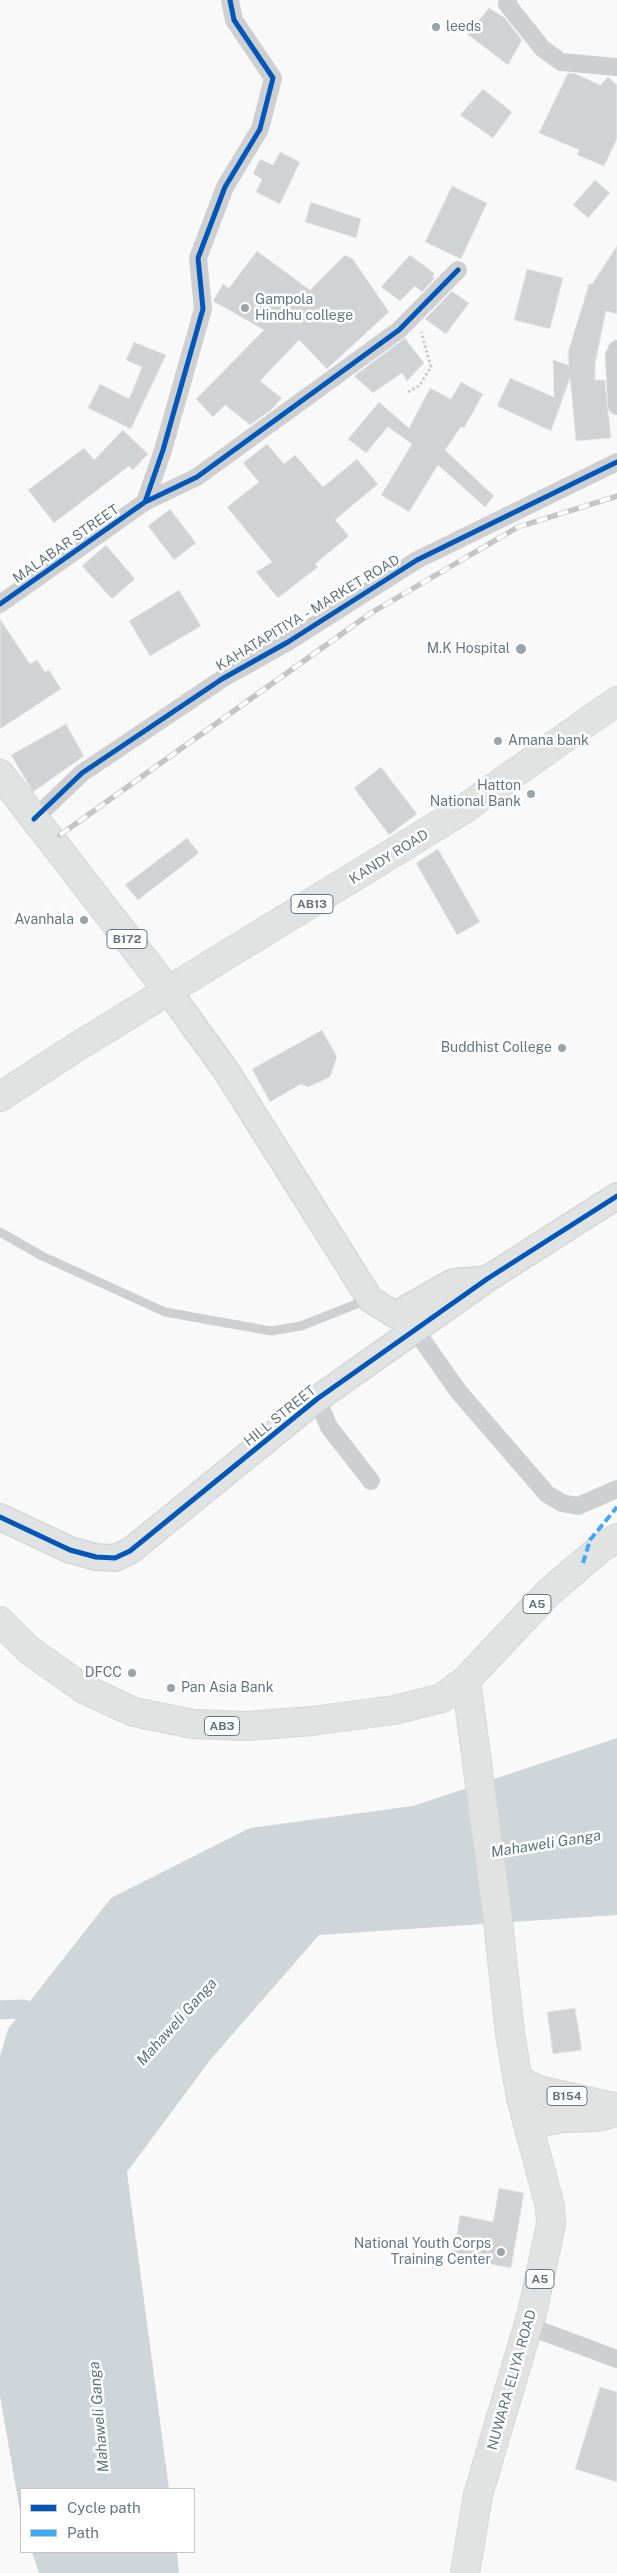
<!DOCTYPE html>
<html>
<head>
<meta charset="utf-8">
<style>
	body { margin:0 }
	#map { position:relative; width:617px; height:2573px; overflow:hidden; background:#f9f9f9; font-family:"Public Sans",sans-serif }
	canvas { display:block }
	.legend { position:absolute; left:20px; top:2488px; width:175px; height:65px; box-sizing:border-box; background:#fff; border:1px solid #c1c8cd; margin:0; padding:6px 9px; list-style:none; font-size:15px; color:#657683 }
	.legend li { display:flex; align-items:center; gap:10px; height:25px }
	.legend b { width:25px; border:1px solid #c1c8cd }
</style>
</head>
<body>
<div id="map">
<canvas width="617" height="2573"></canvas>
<ul class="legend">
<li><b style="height:6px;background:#0057b8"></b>Cycle path</li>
<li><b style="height:6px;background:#3fa9f5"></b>Path</li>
</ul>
</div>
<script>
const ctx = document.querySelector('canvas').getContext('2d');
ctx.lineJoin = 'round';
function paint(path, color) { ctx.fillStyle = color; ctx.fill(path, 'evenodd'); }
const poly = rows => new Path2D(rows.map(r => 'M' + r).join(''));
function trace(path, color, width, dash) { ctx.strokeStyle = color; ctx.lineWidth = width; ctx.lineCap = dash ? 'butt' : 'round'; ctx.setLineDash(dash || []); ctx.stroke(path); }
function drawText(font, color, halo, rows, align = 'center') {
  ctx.font = font + ' "Public Sans",sans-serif'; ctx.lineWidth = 5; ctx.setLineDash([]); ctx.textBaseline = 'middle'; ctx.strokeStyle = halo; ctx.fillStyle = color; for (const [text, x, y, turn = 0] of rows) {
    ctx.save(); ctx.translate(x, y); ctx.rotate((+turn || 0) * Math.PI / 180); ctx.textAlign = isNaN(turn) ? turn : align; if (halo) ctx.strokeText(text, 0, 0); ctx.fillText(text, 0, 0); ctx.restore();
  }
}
paint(poly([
	[617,1738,617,1915,319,1935,211,2059,127,2172,169,2489,21,2489,21,2517,0,2396,0,2056,8,2029,111,1898,250,1828,413,1806],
	[32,2552,177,2552,179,2573,39,2573]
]), '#ced6d9');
trace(poly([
	[0,2010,24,2009]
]), '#ced6d9', 19);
const building = poly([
	[489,8,505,18,522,40,508,65,467,34,489,8],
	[568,73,576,74,600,85,608,77,617,85,617,139,604,166,577,155,579,150,539,133,568,73],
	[483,89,512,112,493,138,460,115,483,89],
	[280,152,300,162,280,204,256,192,262,179,253,174,260,159,273,165,280,152],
	[595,180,610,193,588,218,573,205,595,180],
	[452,186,487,203,461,259,425,242,452,186],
	[311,202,361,219,356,238,305,222,311,202],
	[617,246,617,314,606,311,595,364,595,380,605,380,611,438,576,441,570,378,551,431,497,406,510,378,554,397,553,360,569,365,568,352,589,284,592,284,617,246],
	[257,251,310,290,345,255,353,259,389,312,327,369,299,340,260,381,282,398,271,410,250,425,225,405,213,417,196,399,264,330,213,301,223,284,229,288,257,251],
	[410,255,435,274,432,277,435,278,422,292,415,286,400,301,381,287,410,255],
	[527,269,563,278,550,329,514,320,527,269],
	[452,291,469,303,446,334,425,319,452,291],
	[405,338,424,363,407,381,402,373,373,393,354,376,405,338],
	[134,342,166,355,131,429,88,408,100,384,129,399,142,367,126,360,134,342],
	[461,382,483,394,464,428,461,427,445,450,494,496,485,507,438,465,409,512,381,495,412,444,388,427,366,453,348,439,379,402,409,428,430,388,451,399,461,382],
	[123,430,148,454,133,470,129,466,54,523,28,490,84,448,94,460,123,430],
	[267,444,284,464,295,455,323,487,357,459,378,484,335,520,349,536,315,564,318,567,278,598,256,572,272,562,227,507,259,482,243,463,267,444],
	[170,509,196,543,174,560,148,526,170,509],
	[106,545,135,579,112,599,82,566,106,545],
	[179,590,201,626,150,656,129,621,179,590],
	[0,619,30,664,37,660,45,672,49,670,61,689,0,729,0,619],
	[66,724,84,756,33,792,11,755,66,724],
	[381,767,417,814,389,835,354,788,381,767],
	[187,838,199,853,138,900,125,885,187,838],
	[438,849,480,922,457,935,416,863,438,849],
	[322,1030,337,1057,330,1077,308,1087,301,1084,270,1102,252,1069,322,1030],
	[575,2008,582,2050,553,2054,547,2012,575,2008],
	[499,2188,524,2193,511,2268,453,2257,460,2215,493,2222,499,2188],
	[600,2387,617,2392,617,2482,575,2469,600,2387]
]);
paint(building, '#d0d2d3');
trace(building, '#e8e8e8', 1);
const secondary = poly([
	[169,992,225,1069,370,1299,395,1315,453,1282,487,1279],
	[0,1517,70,1550,96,1557,115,1558,130,1551,317,1399,487,1279,617,1196]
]);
const primary = poly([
	[0,774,169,992],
	[0,1097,75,1048,461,811,617,701],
	[0,1621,29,1650,84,1689,134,1712,193,1724,248,1726,312,1721,394,1710,442,1698,466,1680],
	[518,2080,538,2090,617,2108],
	[529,2128,543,2122,562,2118,597,2117,613,2113]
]);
const highway = poly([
	[465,2573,478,2495,532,2313,551,2225,550,2206,521,2098,510,2033,497,1912,466,1680,548,1593,602,1547,617,1538]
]);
trace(secondary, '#d5d6d7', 28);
trace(primary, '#d5d6d7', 30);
trace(highway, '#d5d6d6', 30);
trace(poly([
	[408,392,419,386,431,367,421,332]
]), '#cbcccd', 3, [2.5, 2.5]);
trace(poly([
	[0,1232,42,1256,165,1312,271,1331,301,1326,369,1299]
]), '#cecfd0', 9);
trace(poly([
	[508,0,507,4,542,48,561,62,617,67],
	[617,349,614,356,617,406],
	[145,502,163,450,203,309,198,258,225,187,260,129,273,78,234,20,230,0],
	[0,604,145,502,197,477,399,330,458,270],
	[34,819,82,773,222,679,288,642,417,560,617,462],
	[416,1331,458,1391,547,1494,562,1503,578,1506,617,1489],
	[317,1399,329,1427,371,1481],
	[528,2326,617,2359]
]), '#cecfd0', 18);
trace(secondary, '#e1e2e2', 25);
trace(primary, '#e1e2e2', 28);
trace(highway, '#e1e2e2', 28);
const rail = poly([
	[60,835,371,613,518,527,617,496]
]);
trace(rail, '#c3c5c6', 5.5);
trace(rail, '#fff', 4, [11]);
trace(poly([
	[583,1563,590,1540,617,1507]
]), '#3fa9f5', 4, [8, 4]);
trace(poly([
	[145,502,163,450,203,309,198,258,225,187,260,129,273,78,234,20,230,0],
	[0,604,145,502,197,477,399,330,458,270],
	[34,819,82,773,222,679,288,642,417,560,617,462],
	[0,1517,70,1550,96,1557,115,1558,130,1551,317,1399,487,1279,617,1196]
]), '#0057b8', 5);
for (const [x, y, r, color] of [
	[436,27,5,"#99a4ac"],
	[245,308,5,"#99a4ac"],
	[521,649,6,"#99a4ac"],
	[498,741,5,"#99a4ac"],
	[531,794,5,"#99a4ac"],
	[84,920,5,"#99a4ac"],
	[562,1048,5,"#99a4ac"],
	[132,1673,5,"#99a4ac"],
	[171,1688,5,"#99a4ac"],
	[501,2252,5,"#99a4ac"]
]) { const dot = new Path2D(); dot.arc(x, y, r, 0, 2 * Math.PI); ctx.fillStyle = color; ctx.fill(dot); trace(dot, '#fff', 2); }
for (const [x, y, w] of [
	[312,904,42],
	[127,939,40],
	[537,1604,28],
	[222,1726,35],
	[567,2096,40],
	[540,2279,28]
]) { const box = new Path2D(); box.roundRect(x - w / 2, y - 9.5, w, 19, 4); ctx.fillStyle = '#fff'; ctx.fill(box); trace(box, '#657683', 1); }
drawText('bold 12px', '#657683', null, [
	["AB13",312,904],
	["B172",127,939],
	["A5",537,1604],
	["AB3",222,1726],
	["B154",567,2096],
	["A5",540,2279]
]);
drawText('14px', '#657683', '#fff', [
	["leeds",446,27,"left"],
	["Gampola",255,300,"left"],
	["Hindhu college",255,316,"left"],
	["M.K Hospital",510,649],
	["Amana bank",508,741,"left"],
	["Hatton",521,786],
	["National Bank",521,802],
	["Avanhala",74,920],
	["Buddhist College",552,1048],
	["DFCC",122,1673],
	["Pan Asia Bank",181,1688,"left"],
	["National Youth Corps",491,2244],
	["Training Center",491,2260]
], 'right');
drawText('14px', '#657683', '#fff', [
	["MALABAR STREET",66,544,-35],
	["KAHATAPITIYA - MARKET ROAD",308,613,-31],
	["KANDY ROAD",389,857,-32],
	["HILL STREET",280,1416,-39],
	["NUWARA ELIYA ROAD",512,2380,-74]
]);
drawText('italic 15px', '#60757c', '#fff', [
	["Mahaweli Ganga",546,1844,-9],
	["Mahaweli Ganga",177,2022,-48],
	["Mahaweli Ganga",99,2417,-95]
]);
</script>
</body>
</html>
